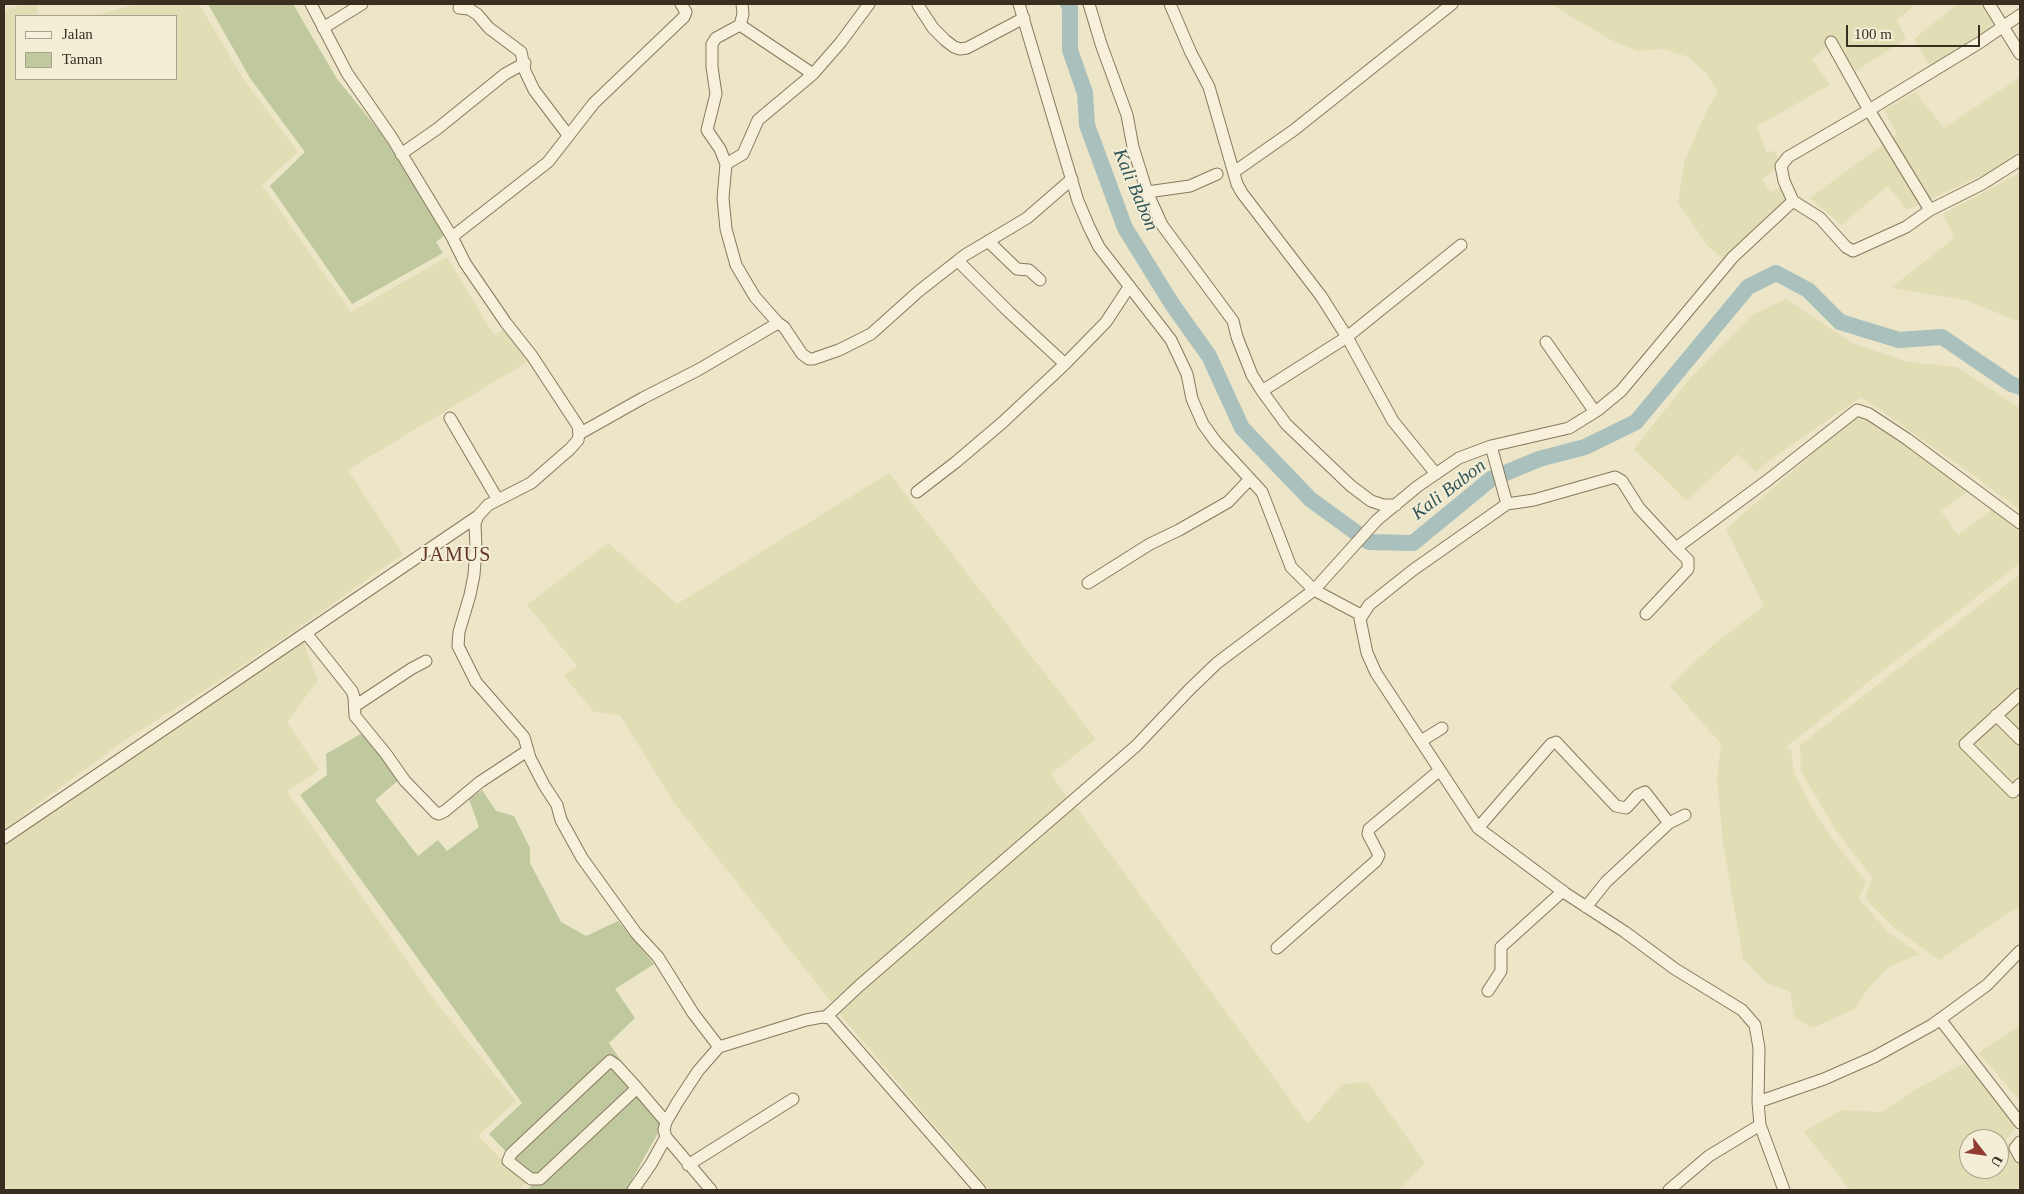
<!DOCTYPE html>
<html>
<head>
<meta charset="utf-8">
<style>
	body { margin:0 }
	#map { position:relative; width:2024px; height:1194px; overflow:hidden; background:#ece5c8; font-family:Georgia,serif }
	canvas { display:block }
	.frame { position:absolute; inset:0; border:5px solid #382f21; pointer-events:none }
	.legend { position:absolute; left:15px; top:15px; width:162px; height:65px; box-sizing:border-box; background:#f4eed7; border:1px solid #a9a28e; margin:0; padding:6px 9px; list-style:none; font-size:15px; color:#382f21 }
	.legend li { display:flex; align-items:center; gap:10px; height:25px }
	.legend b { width:25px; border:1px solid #a9a28e }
	.north { position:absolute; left:1959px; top:1129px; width:50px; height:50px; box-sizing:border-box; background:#f4eed7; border:1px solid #a9a28e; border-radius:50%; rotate:120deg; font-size:14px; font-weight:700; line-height:20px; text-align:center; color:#382f21 }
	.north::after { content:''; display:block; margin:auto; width:18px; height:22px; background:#913c33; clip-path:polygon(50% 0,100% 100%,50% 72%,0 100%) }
	.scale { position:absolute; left:1846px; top:25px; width:134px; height:22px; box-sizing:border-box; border:2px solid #382f21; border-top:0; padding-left:6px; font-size:15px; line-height:18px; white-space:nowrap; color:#382f21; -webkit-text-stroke:4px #f4eed7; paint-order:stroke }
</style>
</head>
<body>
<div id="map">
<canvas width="2024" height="1194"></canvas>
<div class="frame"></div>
<ul class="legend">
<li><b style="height:6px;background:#f7f1db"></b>Jalan</li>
<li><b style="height:14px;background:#bfc99d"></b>Taman</li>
</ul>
<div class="north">U</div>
<div class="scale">100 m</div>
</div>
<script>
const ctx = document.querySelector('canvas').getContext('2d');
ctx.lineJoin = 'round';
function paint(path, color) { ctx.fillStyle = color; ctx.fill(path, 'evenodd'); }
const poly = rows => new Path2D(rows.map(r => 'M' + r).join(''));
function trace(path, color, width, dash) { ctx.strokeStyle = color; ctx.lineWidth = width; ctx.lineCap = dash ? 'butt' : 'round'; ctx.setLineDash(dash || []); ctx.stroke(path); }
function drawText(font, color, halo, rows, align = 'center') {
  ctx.font = font + ' Georgia,serif'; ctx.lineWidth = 4; ctx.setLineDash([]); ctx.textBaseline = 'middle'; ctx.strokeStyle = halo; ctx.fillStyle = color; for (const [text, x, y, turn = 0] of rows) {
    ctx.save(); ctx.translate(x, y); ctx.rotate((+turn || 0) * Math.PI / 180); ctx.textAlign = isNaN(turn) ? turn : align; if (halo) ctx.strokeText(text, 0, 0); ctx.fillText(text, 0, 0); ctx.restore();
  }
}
paint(poly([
	[25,4,37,4,39,16,16,16,16,79,176,79,176,16,91,16,138,4,199,4,244,80,298,152,262,185,351,312,447,257,494,335,508,327,527,362,348,470,403,554,284,638,213,685,125,740,27,812,4,832,4,10],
	[1550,4,1916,4,1897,20,1906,39,1856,71,1841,48,1834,41,1812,59,1830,85,1757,126,1766,152,1775,151,1780,165,1762,179,1770,192,1784,185,1790,200,1725,261,1708,246,1678,203,1684,163,1708,107,1718,92,1706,73,1688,57,1663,49,1637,51,1611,40],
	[1957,4,1997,4,2004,17,1980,35,1930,66,1914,39],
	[2020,77,2020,152,1994,170,1907,210,1888,186,1841,225,1810,198,1897,134,1884,110,1915,92,1944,128],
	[2020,173,2020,322,1966,300,1891,288,1954,238,1943,214],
	[1786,299,1852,343,1908,362,1957,367,2020,408,2020,510,1966,470,1861,397,1770,460,1756,472,1737,454,1687,501,1634,449,1690,378,1752,315],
	[1858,414,1895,435,1969,491,1941,511,1958,535,1993,509,2020,533,2020,563,1786,747,1791,750,1794,774,1814,811,1831,837,1866,882,1859,899,1889,933,1920,954,1890,966,1868,989,1854,1009,1813,1028,1795,1018,1790,992,1766,983,1743,959,1723,843,1717,778,1721,744,1670,686,1712,646,1764,606,1726,529],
	[889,473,1096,739,1051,774,1069,800,832,1003,674,803,620,715,594,712,564,676,577,666,527,605,608,543,677,604],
	[2020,574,2020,913,2016,908,1939,960,1892,926,1865,898,1872,877,1837,832,1801,771,1800,745],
	[304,639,306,649,318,680,287,722,319,770,287,791,437,1003,516,1101,478,1136,526,1183,518,1190,4,1190,4,846,157,738],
	[1076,807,1308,1124,1342,1084,1368,1082,1425,1163,1399,1190,989,1190,838,1012],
	[2020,1025,2020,1101,1979,1053],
	[1964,1063,2019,1124,2005,1141,2020,1159,2020,1190,1850,1190,1804,1132,1841,1110,1882,1112,1915,1090],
	[1969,1139,1999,1139,1999,1169,1969,1169]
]), '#e1deb6');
paint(poly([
	[208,4,293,4,337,79,381,133,445,235,436,242,443,253,352,304,270,186,305,152,250,78],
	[366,731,400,779,375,800,418,856,438,840,447,851,479,827,469,799,482,790,496,811,514,816,530,848,530,863,561,922,586,936,618,921,654,964,615,989,635,1018,609,1043,663,1124,626,1190,527,1190,535,1182,489,1134,522,1103,300,795,327,775,326,754]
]), '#bfc99d');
trace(poly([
	[1068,4,1070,8,1070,50,1085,93,1087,125,1125,228,1172,304,1209,356,1242,428,1310,499,1369,542,1413,543,1491,479,1539,459,1585,447,1636,422,1748,287,1776,273,1808,290,1840,322,1899,340,1942,337,2011,384,2020,387]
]), '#a9c0bc', 16);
const minor = poly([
	[311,4,347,73,392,138,452,237,465,263,506,323,532,356,578,426,579,434,578,440,570,449,531,483,488,505,478,516,475,523,476,548,474,575,470,595,459,632,458,646,476,682,524,737,530,758,544,785,557,805,561,820,582,858,636,933,658,957,693,1013,719,1047,806,1020,822,1017,830,1018,980,1190],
	[742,4,743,14,740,25,716,38,712,44,712,67,716,94,707,130,720,149,726,164,723,198,726,229,736,265,755,297,778,323],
	[1089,4,1101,44,1127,115,1133,147,1147,192,1162,225,1233,321,1237,337,1252,375,1262,391,1286,424,1351,486,1371,501,1383,505,1396,505],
	[1170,4,1191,53,1209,87,1237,184,1242,193,1321,296,1347,337,1393,421,1436,474],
	[1989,4,2020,54],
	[918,5,933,28,945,40,954,47,960,49,967,48,1024,18],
	[459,8,469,9,477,14,489,28,521,52,525,71,534,90,568,135],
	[2020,15,1979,43,1869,110,1788,157,1781,166,1784,181,1793,201,1820,218,1846,247,1853,251,1906,227,1930,210,1982,184,2020,160],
	[740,25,813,74],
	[323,28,362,4],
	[1831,42,1869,110,1930,210],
	[401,154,437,129,505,74,525,63],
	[726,164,743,154,758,120,813,74,841,42,869,4],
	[1234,172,1294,130,1452,4],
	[1147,192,1190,186,1217,174],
	[452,237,548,162,594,103,684,17,686,12,681,4],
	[988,241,1017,269,1029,270,1040,280],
	[958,261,1009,312,1065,364],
	[1546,342,1595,412],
	[1262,391,1347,337,1461,245],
	[450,418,498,500],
	[579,434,643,398,698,370,778,323,784,327,802,354,809,359,813,359,839,350,871,334,919,291,965,255,1027,218,1072,179],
	[1491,446,1507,504,1534,500,1615,477,1622,481,1639,508,1676,548],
	[917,492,956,462,1003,422,1065,364,1106,322,1129,287],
	[1507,504,1413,570,1369,605,1360,619,1367,653,1376,673,1478,828,1565,893,1625,932,1675,969,1742,1010,1755,1025,1759,1048,1758,1102,1760,1125,1784,1190],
	[1088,583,1150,544,1179,530,1228,502,1250,479],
	[1646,614,1688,569,1688,560,1676,548,1768,480,1857,410,1869,414,1907,439,2020,523],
	[1361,615,1314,590,1377,520,1418,486,1459,458,1491,446,1569,428,1598,410,1621,391,1733,257,1793,201],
	[306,633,352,691,354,697,355,716,386,754,405,781,436,813,439,814,445,811,480,782,527,751],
	[2020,694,1965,744,2013,792,2020,784],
	[355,706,411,669,426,661],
	[1996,715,2020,739],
	[1421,741,1442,728],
	[1478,828,1551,744,1556,742,1616,806,1626,808,1638,795,1645,792,1669,823],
	[4,838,478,516],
	[1586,907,1606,882,1669,823,1685,815],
	[1277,948,1376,861,1379,855,1368,834,1369,829,1440,770],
	[1488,991,1501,971,1501,947,1563,891],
	[827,1016,859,986,1136,746,1189,690,1217,663,1314,590,1291,567,1262,492,1216,442,1203,424,1192,399,1187,374,1171,340,1099,247,1089,227,1078,201,1019,4],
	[1940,1019,2020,1123],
	[637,1088,540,1179,531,1179,508,1161,511,1154,610,1061,616,1065,637,1088,666,1122],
	[1758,1102,1824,1079,1874,1057,1932,1025,1987,985,2020,951],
	[2020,1142,2015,1148,2020,1157],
	[688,1165,793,1099],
	[633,1190,651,1164,666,1137],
	[711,1190,666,1137,664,1130,666,1122,677,1103,698,1071,719,1047],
	[1669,1190,1709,1156,1760,1125]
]);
trace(minor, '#87785e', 13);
trace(minor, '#f7f1db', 11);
drawText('italic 19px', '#315557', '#f4eed7', [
	["Kali Babon",1135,190,67],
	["Kali Babon",1449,490,-37]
]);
ctx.letterSpacing = '1px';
drawText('20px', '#623723', '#f4eed7', [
	["JAMUS",456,556]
]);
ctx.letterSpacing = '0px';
</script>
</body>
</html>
